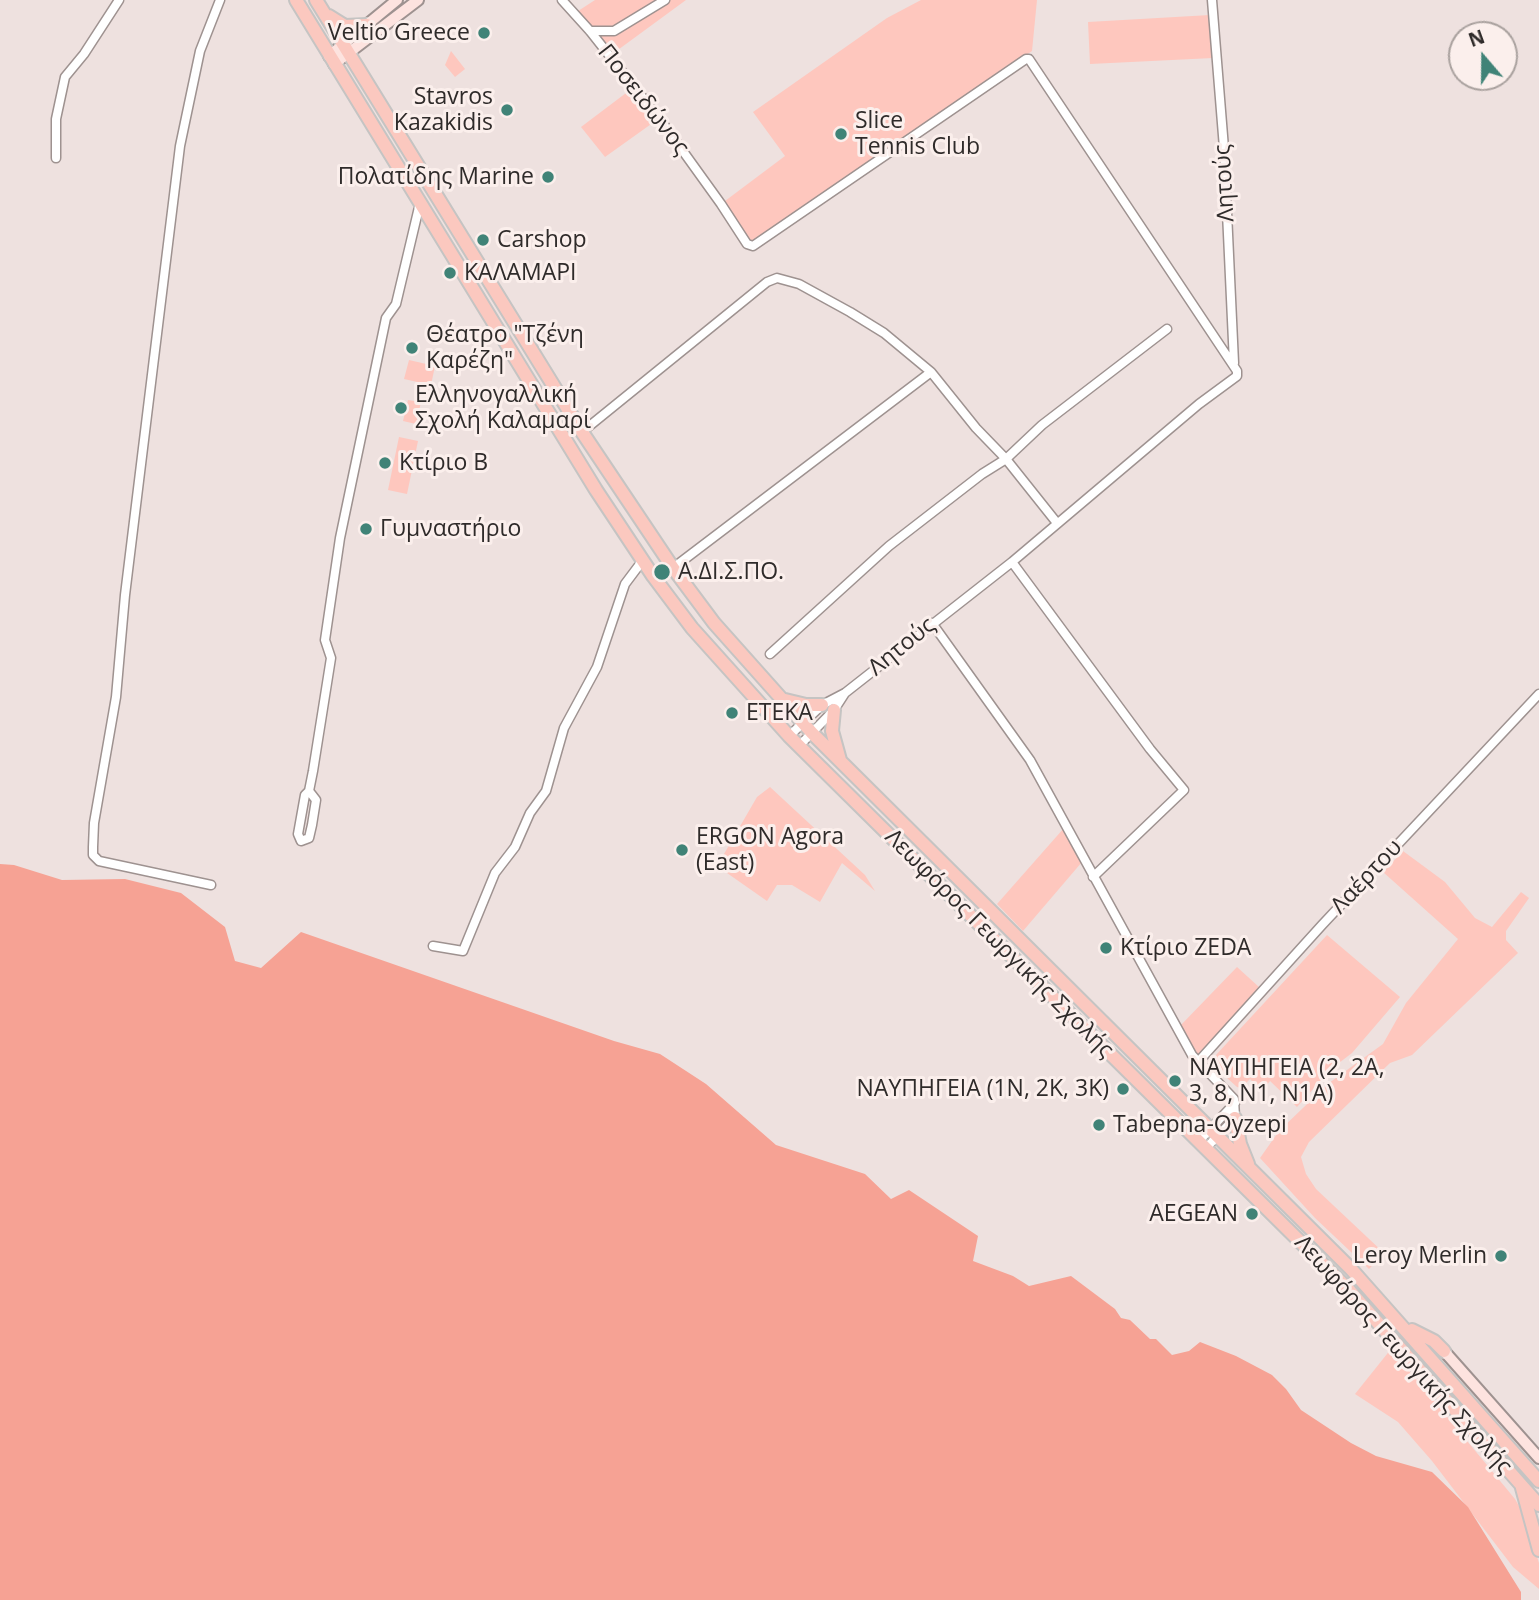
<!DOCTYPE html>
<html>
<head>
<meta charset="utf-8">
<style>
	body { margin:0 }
	#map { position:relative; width:1539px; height:1600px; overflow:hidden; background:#eee1df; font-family:"Open Sans",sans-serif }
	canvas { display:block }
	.north { position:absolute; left:1448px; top:21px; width:70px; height:70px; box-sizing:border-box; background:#fbefec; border:2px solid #a9a19e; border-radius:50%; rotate:340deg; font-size:19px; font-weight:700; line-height:28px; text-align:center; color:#2f2b2a }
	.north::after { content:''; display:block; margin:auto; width:24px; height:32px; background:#408377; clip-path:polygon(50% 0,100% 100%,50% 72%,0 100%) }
</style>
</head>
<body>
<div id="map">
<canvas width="1539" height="1600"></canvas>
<div class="north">N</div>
</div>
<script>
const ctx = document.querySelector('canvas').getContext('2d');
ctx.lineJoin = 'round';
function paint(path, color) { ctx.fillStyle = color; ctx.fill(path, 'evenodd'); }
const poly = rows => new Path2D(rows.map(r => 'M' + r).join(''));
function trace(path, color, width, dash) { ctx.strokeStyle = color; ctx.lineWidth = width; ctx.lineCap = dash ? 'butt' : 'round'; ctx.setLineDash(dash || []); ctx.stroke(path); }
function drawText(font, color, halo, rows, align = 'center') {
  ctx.font = font + ' "Open Sans",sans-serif'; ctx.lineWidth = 6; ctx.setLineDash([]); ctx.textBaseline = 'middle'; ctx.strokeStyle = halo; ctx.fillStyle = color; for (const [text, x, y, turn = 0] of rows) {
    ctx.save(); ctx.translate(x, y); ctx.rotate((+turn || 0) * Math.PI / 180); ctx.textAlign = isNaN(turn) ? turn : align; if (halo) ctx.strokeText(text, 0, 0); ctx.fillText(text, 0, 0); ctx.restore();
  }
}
paint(poly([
	[595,0,686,0,611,55,575,13],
	[921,0,1037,0,1032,51,748,248,727,214,725,201,785,156,753,112,887,18],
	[1210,15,1213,58,1090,64,1088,22],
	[451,51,465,69,455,77,445,65],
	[630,90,654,122,605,157,581,127],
	[409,360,435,366,431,385,404,379],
	[408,400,421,402,416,424,403,421],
	[399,437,418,441,407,494,388,490],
	[770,787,865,875,875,891,842,863,820,902,792,885,777,885,767,901,717,866,757,797],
	[1064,828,1082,862,1023,931,997,904],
	[1403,851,1445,882,1475,918,1492,927,1521,892,1529,898,1506,931,1506,940,1518,953,1412,1055,1390,1063,1309,1142,1301,1157,1306,1174,1316,1189,1384,1253,1369,1269,1315,1218,1260,1158,1279,1131,1329,1083,1383,1044,1406,1003,1458,939,1383,872],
	[1327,935,1400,997,1352,1053,1331,1069,1297,1107,1270,1081,1262,1091,1250,1079,1241,1088,1237,1087,1227,1078,1215,1056],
	[1237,967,1259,987,1199,1056,1180,1026],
	[1391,1349,1515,1499,1523,1513,1539,1563,1539,1589,1513,1567,1432,1461,1398,1422,1355,1394]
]), '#fec7be');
paint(poly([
	[0,864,14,865,62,880,125,879,181,893,225,927,235,961,261,968,301,932,614,1041,660,1054,706,1084,776,1145,865,1174,891,1199,909,1190,978,1236,973,1261,1013,1276,1029,1286,1071,1276,1115,1309,1121,1318,1130,1320,1150,1339,1156,1339,1172,1355,1189,1351,1200,1342,1236,1356,1272,1375,1286,1389,1301,1410,1351,1443,1376,1456,1432,1472,1468,1507,1521,1592,1521,1600,0,1600]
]), '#f6a294');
const street = poly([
	[562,0,590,31,662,122,721,204,747,244,753,246,1026,59,1029,59,1237,371,1237,376,1199,404,1012,562,845,693,822,705,789,736],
	[1212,0,1224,148,1234,363],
	[590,31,614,31,665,0],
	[56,158,56,119,65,77,84,54,119,0],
	[582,432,767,282,777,278,799,284,850,312,884,333,931,372],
	[1012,562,1150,749,1184,790,1093,877],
	[673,568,931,372,976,428,1006,459,1057,523],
	[932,623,1030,760,1192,1055,1234,1099,1235,1118,1206,1148],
	[770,654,889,546,982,474,1006,459,1042,425,1167,329],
	[799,746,834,710,845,693],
	[309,791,316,800,312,825,309,838,301,841,298,834,305,795,309,791,313,771,331,658,325,640,340,538,386,318,396,304,420,203],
	[211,885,99,861,93,855,93,847,94,823,116,697,125,595,180,146,200,51,220,0],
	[433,946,463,951,495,873,515,847,530,813,546,791,564,728,597,667,625,584,643,560],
	[1198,1062,1322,925,1539,694],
	[1199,1141,1235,1103]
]);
const secondary = poly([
	[329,56,397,0],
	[334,64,418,0],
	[1444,1351,1539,1458]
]);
const primary = poly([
	[296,0,596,490,653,576,692,628,789,736,1348,1289,1539,1505],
	[316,0,582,432,673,568,714,623,812,733,1351,1269,1539,1481],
	[329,16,345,26,367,25],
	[781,699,806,705,822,705],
	[834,710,832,731,840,760],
	[1235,1118,1240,1144,1248,1164],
	[1412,1330,1434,1341,1444,1351],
	[1522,1488,1539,1550]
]);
trace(street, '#9e9290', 11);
trace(secondary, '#9e9290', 14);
trace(primary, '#c5c4c3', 16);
trace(street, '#fff', 8);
trace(secondary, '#fde3df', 10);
trace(primary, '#fbc8bf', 12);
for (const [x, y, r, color] of [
	[484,33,7,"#408377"],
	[507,110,7,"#408377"],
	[841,134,7,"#408377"],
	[548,177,7,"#408377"],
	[483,240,7,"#408377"],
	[450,273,7,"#408377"],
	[412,348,7,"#408377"],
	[401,408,7,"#408377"],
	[385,463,7,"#408377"],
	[366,529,7,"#408377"],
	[662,572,9,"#408377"],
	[732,713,7,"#408377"],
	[682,850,7,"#408377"],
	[1106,948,7,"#408377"],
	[1175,1081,7,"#408377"],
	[1123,1089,7,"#408377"],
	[1099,1125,7,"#408377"],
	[1252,1214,7,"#408377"],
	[1501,1256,7,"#408377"]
]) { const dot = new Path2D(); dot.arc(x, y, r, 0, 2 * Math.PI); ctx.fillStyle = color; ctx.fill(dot); trace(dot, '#fbefec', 2.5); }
drawText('23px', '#2f2b2a', '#fbefec', [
	["Veltio Greece",470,33,"right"],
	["Stavros",493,97,"right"],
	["Kazakidis",493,123,"right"],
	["Slice",855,121],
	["Tennis Club",855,147],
	["Πολατίδης Marine",534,177,"right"],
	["Carshop",497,240],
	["ΚΑΛΑΜΑΡΙ",464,273],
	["Θέατρο \"Τζένη",426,335],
	["Καρέζη\"",426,361],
	["Ελληνογαλλική",415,395],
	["Σχολή Καλαμαρί",415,421],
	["Κτίριο Β",399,463],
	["Γυμναστήριο",380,529],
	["Α.ΔΙ.Σ.ΠΟ.",678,572],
	["ΕΤΕΚΑ",746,713],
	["ERGON Agora",696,837],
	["(East)",696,863],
	["Κτίριο ZEDA",1120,948],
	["ΝΑΥΠΗΓΕΙΑ (2, 2Α,",1189,1068],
	["3, 8, Ν1, Ν1Α)",1189,1094],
	["ΝΑΥΠΗΓΕΙΑ (1Ν, 2Κ, 3Κ)",1109,1089,"right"],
	["Tabepna-Oyzepi",1113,1125],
	["AEGEAN",1238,1214,"right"],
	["Leroy Merlin",1487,1256,"right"]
], 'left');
drawText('23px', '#2f2b2a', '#fbefec', [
	["Ποσειδώνος",643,100,52],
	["Λητούς",1225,183,-93],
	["Λητούς",902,647,-39],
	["Λαέρτου",1367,877,-47],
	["Λεωφόρος Γεωργικής Σχολής",999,944,45],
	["Λεωφόρος Γεωργικής Σχολής",1403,1355,48]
]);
</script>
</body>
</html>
